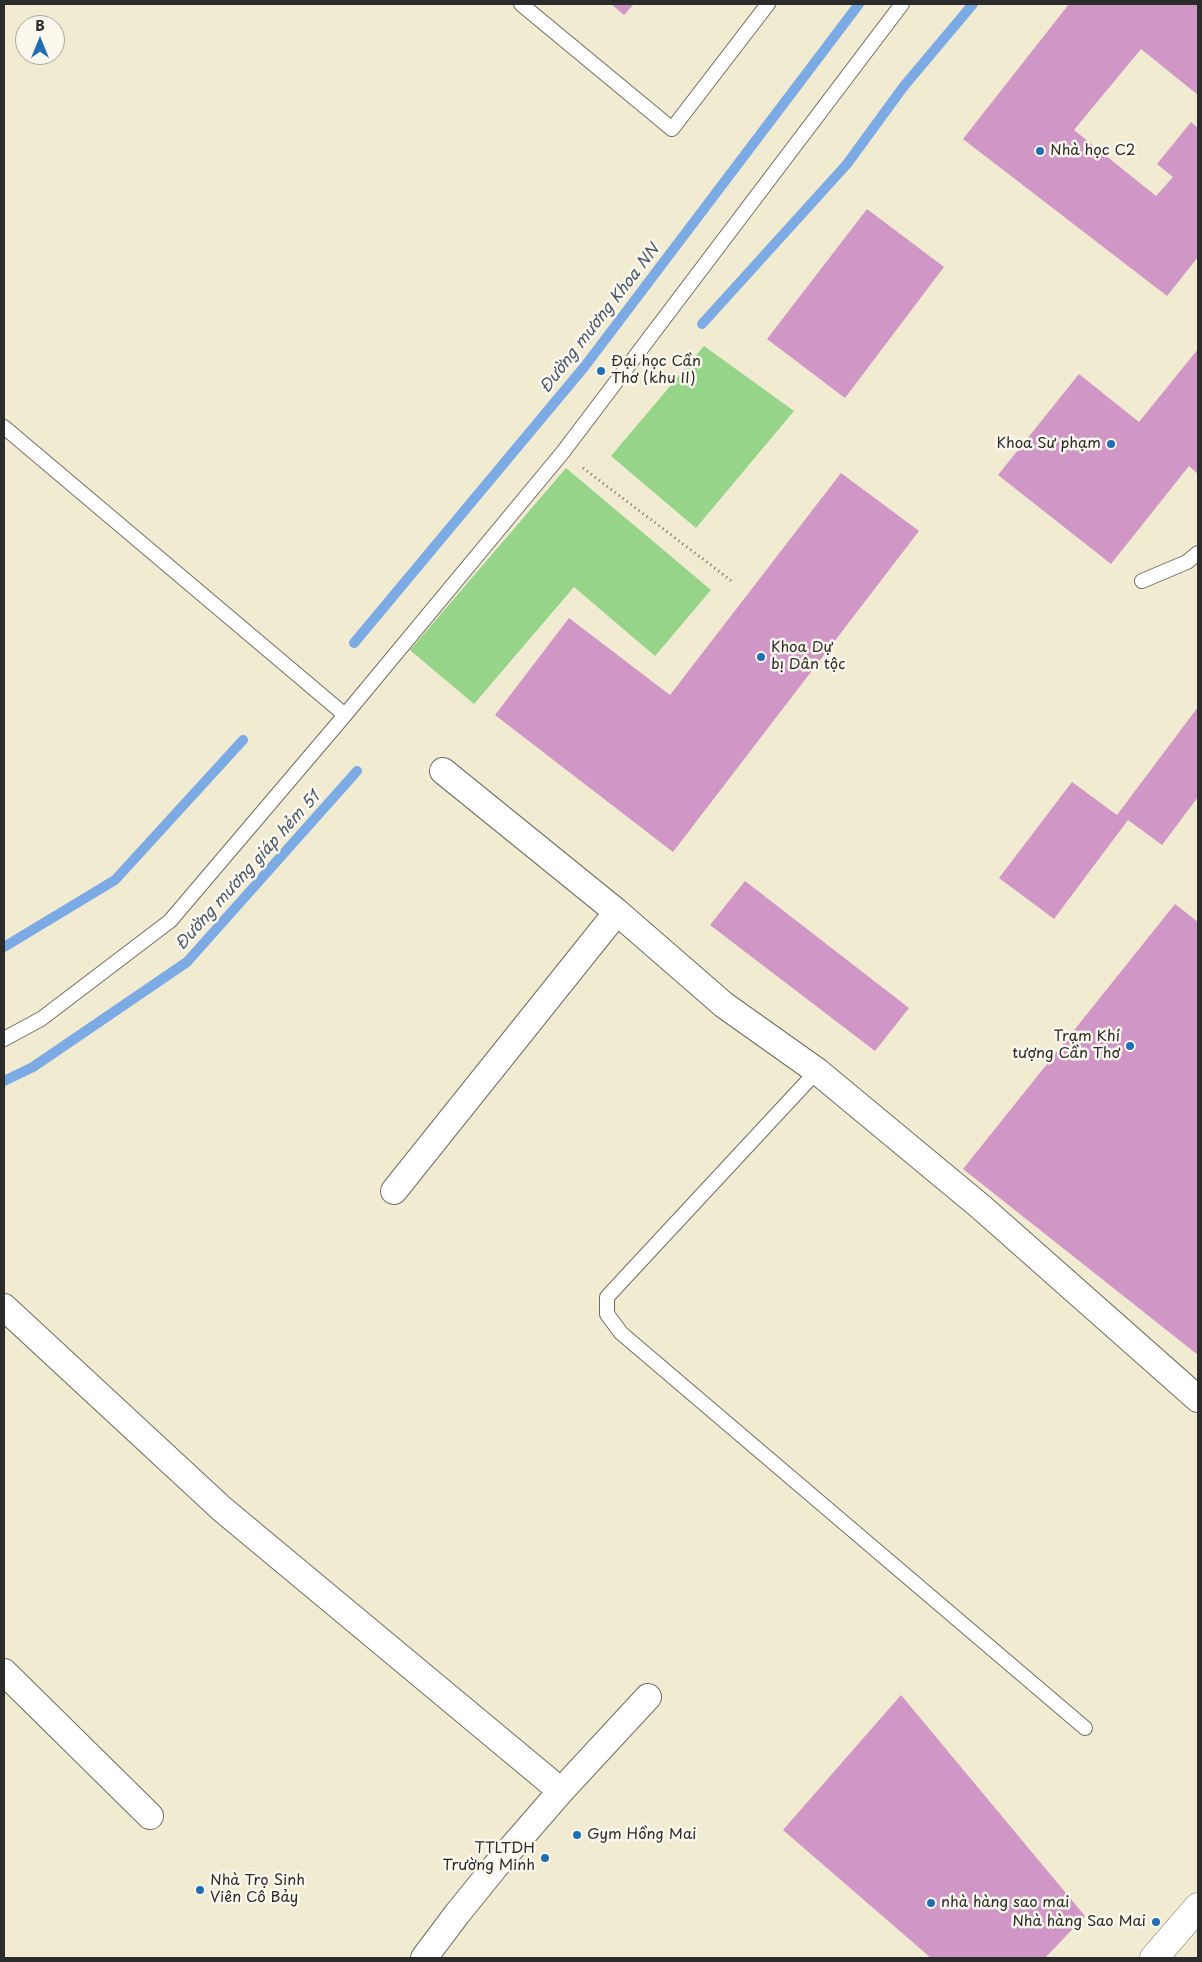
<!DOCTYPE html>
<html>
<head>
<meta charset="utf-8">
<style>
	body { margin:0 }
	#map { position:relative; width:1202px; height:1962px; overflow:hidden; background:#f1ebd2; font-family:"Playpen Sans",sans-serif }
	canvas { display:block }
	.frame { position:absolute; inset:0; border:5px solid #2b2b2b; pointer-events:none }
	.north { position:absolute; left:15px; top:15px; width:50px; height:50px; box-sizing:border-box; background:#fbf7ec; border:1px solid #a8a59f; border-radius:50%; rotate:0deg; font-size:14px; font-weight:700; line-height:20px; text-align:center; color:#2b2b2b }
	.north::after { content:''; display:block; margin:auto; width:18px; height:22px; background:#1f6fb2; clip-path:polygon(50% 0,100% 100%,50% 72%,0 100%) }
</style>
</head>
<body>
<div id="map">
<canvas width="1202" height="1962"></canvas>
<div class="frame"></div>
<div class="north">B</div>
</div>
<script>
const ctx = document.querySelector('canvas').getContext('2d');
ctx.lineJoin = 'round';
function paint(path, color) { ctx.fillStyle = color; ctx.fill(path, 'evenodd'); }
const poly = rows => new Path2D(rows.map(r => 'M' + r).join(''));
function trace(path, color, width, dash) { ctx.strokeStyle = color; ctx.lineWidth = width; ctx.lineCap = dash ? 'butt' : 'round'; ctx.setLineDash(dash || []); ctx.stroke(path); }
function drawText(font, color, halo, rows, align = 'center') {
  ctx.font = font + ' "Playpen Sans",sans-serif'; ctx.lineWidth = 5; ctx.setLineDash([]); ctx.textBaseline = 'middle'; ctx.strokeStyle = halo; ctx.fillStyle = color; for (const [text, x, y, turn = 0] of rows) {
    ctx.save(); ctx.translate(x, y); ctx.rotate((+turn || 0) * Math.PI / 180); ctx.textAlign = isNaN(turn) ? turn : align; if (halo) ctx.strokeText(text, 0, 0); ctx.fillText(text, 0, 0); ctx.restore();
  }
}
paint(poly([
	[704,346,794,411,696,528,611,456],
	[566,468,711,590,655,656,574,587,474,704,410,650]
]), '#96d48a');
trace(poly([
	[702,324,847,164,904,86,973,4],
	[354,643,585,366,859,4],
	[4,947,115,880,243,740],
	[4,1081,33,1067,187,962,357,771]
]), '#7caae5', 10);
paint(poly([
	[611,4,634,4,624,15],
	[1069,4,1198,4,1198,95,1141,49,1074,130,1156,196,1173,177,1157,164,1191,122,1198,128,1198,257,1167,296,963,139],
	[867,209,944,267,845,398,767,339],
	[1198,349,1198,474,1189,466,1111,564,998,475,1079,374,1139,422],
	[841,473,919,531,673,852,495,715,569,618,670,695],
	[1198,707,1198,797,1162,845,1128,820,1054,919,999,878,1072,782,1117,815],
	[745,881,909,1008,875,1051,710,925],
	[1175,904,1198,922,1198,1355,963,1169],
	[901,1695,1085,1916,1045,1958,931,1958,783,1830]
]), '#cf96c6');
const service = poly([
	[521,4,672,129,768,4],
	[4,427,345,715],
	[1142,581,1187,562,1198,553],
	[4,1039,41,1019,170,921,345,715,563,452,902,4],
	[817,1071,607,1297,607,1314,621,1333,1085,1728]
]);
const minor = poly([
	[443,771,617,912,724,1005,817,1071,981,1207,1198,1399],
	[394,1191,617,912],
	[4,1307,222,1509,561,1791],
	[4,1672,150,1816],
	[424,1958,457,1914,495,1867,561,1791,648,1697]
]);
const trunk = poly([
	[1154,1958,1198,1907]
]);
trace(service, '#706e65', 16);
trace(minor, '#706e65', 28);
trace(trunk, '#706e65', 29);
trace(poly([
	[583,468,733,582]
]), '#706e65', 3, [1, 4]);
trace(service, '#fff', 14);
trace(minor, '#fff', 26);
trace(trunk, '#fff', 28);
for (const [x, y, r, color] of [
	[1040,151,5,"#1f6fb2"],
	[601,371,5,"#1f6fb2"],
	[1111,444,5,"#1f6fb2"],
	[761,657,5,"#1f6fb2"],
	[1130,1046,5,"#1f6fb2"],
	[577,1835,5,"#1f6fb2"],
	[545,1858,5,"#1f6fb2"],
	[200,1890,5,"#1f6fb2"],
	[931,1903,5,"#1f6fb2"],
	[1156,1922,5,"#1f6fb2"]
]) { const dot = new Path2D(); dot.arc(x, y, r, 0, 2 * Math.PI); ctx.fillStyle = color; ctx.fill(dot); trace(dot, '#fbf7ec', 2); }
drawText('15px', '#2b2b2b', '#fbf7ec', [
	["Nhà học C2",1050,151],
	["Đại học Cần",611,362],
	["Thơ (khu II)",611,379],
	["Khoa Sư phạm",1101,444,"right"],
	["Khoa Dự",771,648],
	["bị Dân tộc",771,665],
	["Trạm Khí",1120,1037,"right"],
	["tượng Cần Thơ",1120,1054,"right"],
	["Gym Hồng Mai",587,1835],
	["TTLTDH",535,1849,"right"],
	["Trường Minh",535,1866,"right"],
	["Nhà Trọ Sinh",210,1881],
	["Viên Cô Bảy",210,1898],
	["nhà hàng sao mai",941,1903],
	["Nhà hàng Sao Mai",1146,1922,"right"]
], 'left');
drawText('italic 16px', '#47576c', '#fbf7ec', [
	["Đường mương Khoa NN",600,319,-52],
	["Đường mương giáp hẻm 51",248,871,-48]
]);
</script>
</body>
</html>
